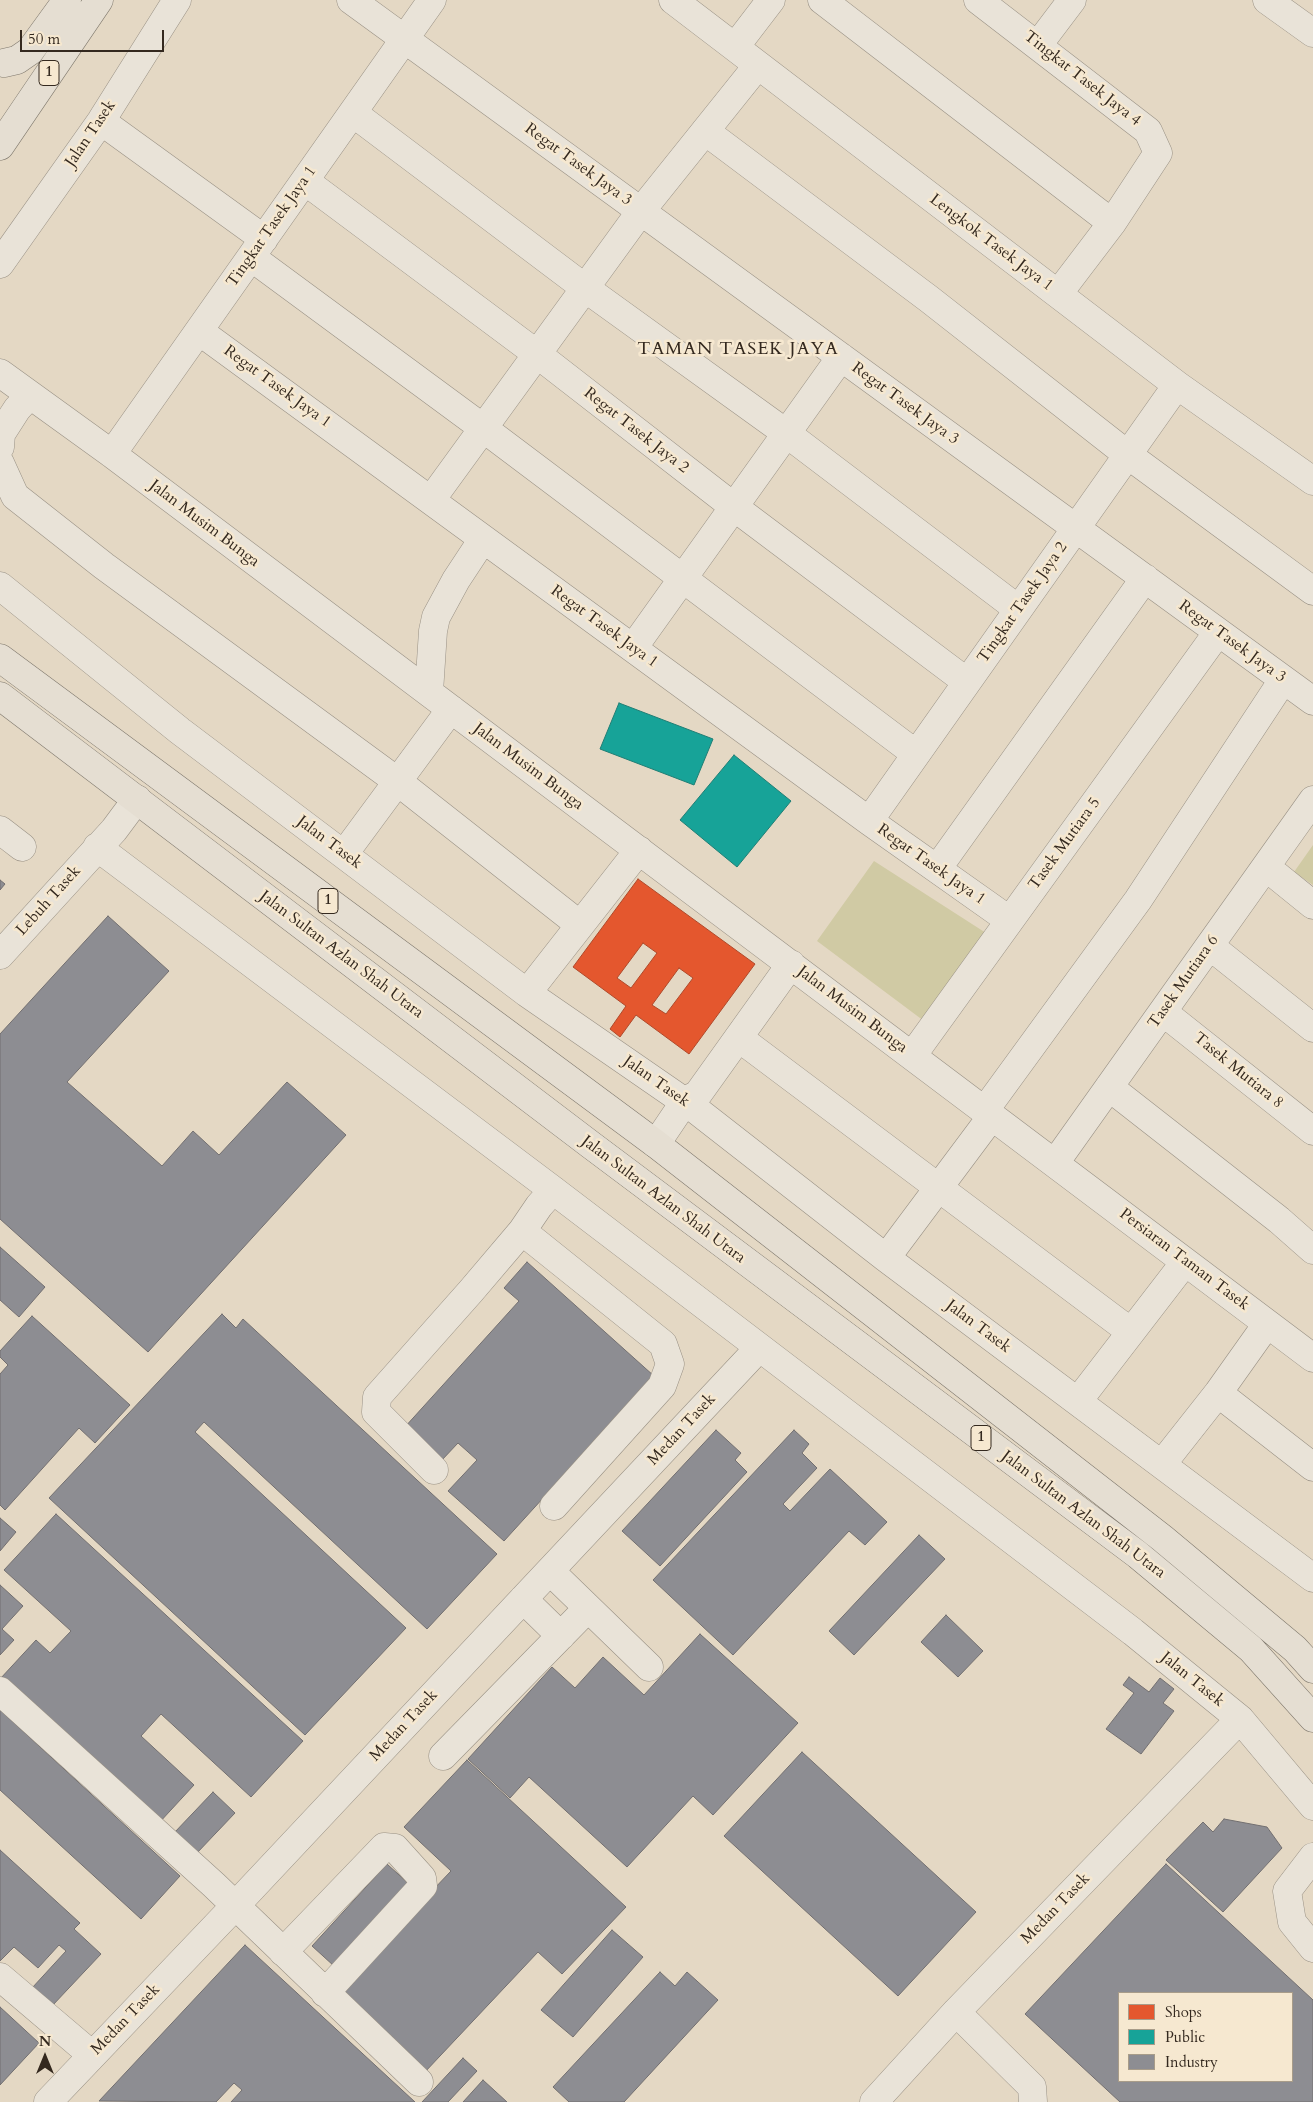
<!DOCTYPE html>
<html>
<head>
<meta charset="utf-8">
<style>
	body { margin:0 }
	#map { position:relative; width:1313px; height:2102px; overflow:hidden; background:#e4d8c4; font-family:Cardo,serif }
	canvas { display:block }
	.legend { position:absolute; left:1118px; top:1992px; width:175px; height:90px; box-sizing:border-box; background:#f6e8d0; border:1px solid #a89c89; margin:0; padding:6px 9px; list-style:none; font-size:15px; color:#34291f }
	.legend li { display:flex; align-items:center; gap:10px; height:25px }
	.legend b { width:25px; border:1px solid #a89c89 }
	.north { position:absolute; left:20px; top:2032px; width:50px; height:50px; -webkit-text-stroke:4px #f6e8d0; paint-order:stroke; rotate:0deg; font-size:14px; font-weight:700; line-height:20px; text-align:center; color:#34291f }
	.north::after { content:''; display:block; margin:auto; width:18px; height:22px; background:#34291f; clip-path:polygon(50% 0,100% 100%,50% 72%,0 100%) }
	.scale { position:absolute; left:20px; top:30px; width:144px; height:22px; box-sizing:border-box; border:2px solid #34291f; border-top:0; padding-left:6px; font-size:15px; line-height:18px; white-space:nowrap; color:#34291f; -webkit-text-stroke:4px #f6e8d0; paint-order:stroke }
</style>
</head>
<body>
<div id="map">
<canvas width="1313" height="2102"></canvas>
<ul class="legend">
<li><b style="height:14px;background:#e4572e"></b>Shops</li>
<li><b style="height:14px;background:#17a398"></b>Public</li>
<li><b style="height:14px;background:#8d8d92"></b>Industry</li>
</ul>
<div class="north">N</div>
<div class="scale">50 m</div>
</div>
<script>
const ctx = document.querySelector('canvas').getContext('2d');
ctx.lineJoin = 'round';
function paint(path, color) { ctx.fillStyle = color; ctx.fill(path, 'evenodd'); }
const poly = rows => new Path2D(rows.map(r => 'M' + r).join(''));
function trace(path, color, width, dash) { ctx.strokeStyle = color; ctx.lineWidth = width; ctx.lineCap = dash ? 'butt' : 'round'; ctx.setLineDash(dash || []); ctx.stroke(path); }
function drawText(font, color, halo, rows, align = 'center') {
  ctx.font = font + ' Cardo,serif'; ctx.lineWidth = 5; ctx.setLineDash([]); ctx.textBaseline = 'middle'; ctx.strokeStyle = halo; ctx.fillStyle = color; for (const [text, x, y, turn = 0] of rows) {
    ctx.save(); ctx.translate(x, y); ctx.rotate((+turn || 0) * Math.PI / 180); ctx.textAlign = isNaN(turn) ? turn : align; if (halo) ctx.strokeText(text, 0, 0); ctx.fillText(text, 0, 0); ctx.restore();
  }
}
paint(poly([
	[1313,845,1313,885,1294,872],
	[874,861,986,933,924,1021,817,941]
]), '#d0caa4');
const shops = poly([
	[638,879,755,964,689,1054,636,1015,620,1037,610,1029,626,1006,573,967,638,879],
	[643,943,657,953,631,988,617,978,643,943],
	[679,968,693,978,666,1014,652,1005,679,968]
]);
paint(shops, '#e4572e');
trace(shops, '#af492a', 1);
const public = poly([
	[619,703,713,739,694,785,600,749,619,703],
	[734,755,791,801,737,867,680,820,734,755]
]);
paint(public, '#17a398');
trace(public, '#207e74', 1);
const industry = poly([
	[0,880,5,884,0,890,0,880],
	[108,916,169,971,67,1082,162,1166,193,1131,219,1155,287,1082,346,1135,148,1352,0,1219,0,1034,108,916],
	[0,1247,45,1287,19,1317,0,1300,0,1247],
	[527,1262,654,1376,504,1541,448,1491,477,1460,458,1443,441,1461,404,1428,519,1301,504,1288,527,1262],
	[222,1314,236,1328,243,1319,497,1554,427,1629,204,1422,195,1432,406,1628,305,1735,49,1498,222,1314],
	[32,1316,130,1405,95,1443,79,1428,5,1510,0,1505,0,1374,8,1365,0,1357,0,1351,32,1316],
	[716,1430,741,1453,735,1460,747,1472,660,1566,622,1531,716,1430],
	[794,1430,809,1444,802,1453,817,1468,783,1504,790,1511,830,1469,887,1522,865,1545,849,1531,733,1655,653,1580,794,1430],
	[56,1514,303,1741,251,1797,161,1714,141,1736,194,1785,158,1824,0,1679,36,1640,50,1653,71,1631,4,1570,56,1514],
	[0,1518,16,1532,0,1551,0,1518],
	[919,1535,945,1559,854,1655,829,1631,919,1535],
	[0,1585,23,1606,2,1629,14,1640,0,1655,0,1585],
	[946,1615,983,1651,958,1677,921,1642,946,1615],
	[700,1634,798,1723,713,1815,693,1796,627,1867,529,1777,510,1798,468,1759,552,1667,575,1688,603,1657,644,1695,700,1634],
	[1129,1677,1149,1692,1160,1678,1174,1689,1163,1703,1174,1711,1141,1754,1106,1729,1134,1693,1123,1685,1129,1677],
	[0,1710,180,1876,141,1919,0,1790,0,1710],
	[802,1752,976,1912,898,1996,724,1836,802,1752],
	[467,1760,626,1907,562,1974,538,1952,424,2073,336,1992,451,1871,404,1827,467,1760],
	[213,1792,235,1813,196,1854,174,1833,213,1792],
	[1224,1819,1267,1827,1282,1848,1223,1912,1166,1860,1203,1822,1213,1832,1224,1819],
	[0,1850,80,1923,74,1929,101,1954,52,2006,32,1988,66,1951,59,1945,38,1968,14,1947,0,1961,0,1850],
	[387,1864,409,1884,334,1966,312,1946,387,1864],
	[1166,1864,1313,2000,1313,2102,1120,2102,1025,2014,1166,1864],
	[1119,1993,1292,1993,1292,2081,1119,2081,1119,1993],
	[612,1930,643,1957,573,2037,541,2010,612,1930],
	[245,1945,415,2102,231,2102,242,2090,234,2083,216,2102,99,2101,245,1945],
	[660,1972,675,1986,687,1972,718,2000,624,2102,569,2102,553,2087,660,1972],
	[0,2007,39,2043,0,2085,0,2007],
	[463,2058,477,2071,448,2102,422,2102,463,2058],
	[483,2080,507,2102,463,2102,483,2080]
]);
paint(industry, '#8d8d92');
trace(industry, '#726f70', 1);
const minor = poly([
	[351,0,1313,701],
	[673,0,1177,385,1313,481],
	[822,0,1112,223],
	[978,0,1148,131,1158,153,1112,223,1058,294],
	[1267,0,1313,33],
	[1038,45,1072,0],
	[735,47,771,0],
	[353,113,585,288,786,433,1018,609],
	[101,121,264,239],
	[705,131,929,299,1128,455,1313,591],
	[305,181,537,354,734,507,967,682],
	[251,257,483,428,916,754],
	[0,264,101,121,177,0],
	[199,331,869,821,1009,920],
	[0,373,112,454,1313,1358],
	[0,447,1,434,17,409,30,395],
	[112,454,432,0],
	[0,463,15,496,104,566,397,781,580,925],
	[431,500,641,211,758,65],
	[0,586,180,731,527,993,695,1109,886,1258,1313,1578],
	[633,648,841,357],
	[429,692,433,631,436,617,456,580,483,539],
	[869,821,1177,385],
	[0,830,22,847],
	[97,847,553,1190,1133,1632,1240,1719,1313,1806],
	[344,854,451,709],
	[1266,867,1313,905],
	[937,869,1145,578],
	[1210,946,1313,1028],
	[0,955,114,830,137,799],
	[527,993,639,850],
	[1163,1012,1313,1131],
	[739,1038,1131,1332],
	[912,1056,1218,632],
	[1109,1087,1279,1220,1313,1250],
	[985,1110,1138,900,1283,680],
	[656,1144,685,1101,698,1094,791,964],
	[1055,1163,1313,800],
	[522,1231,663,1344,670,1364,662,1386,554,1506],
	[886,1258,992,1116],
	[1218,1393,1313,1467],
	[1078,1401,1185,1262],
	[1162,1464,1218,1393,1267,1324],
	[434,1470,376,1412,377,1397,471,1291,522,1231,539,1206,553,1190],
	[550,1571,649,1667],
	[523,1599,561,1636],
	[0,1691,214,1885,419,2082],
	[443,1756,588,1608],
	[1313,1857,1287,1891,1292,1922,1313,1948],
	[283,1952,384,1847,395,1848,422,1878,423,1886,325,1993],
	[0,1977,92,2055],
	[956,2012,1032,2087,1033,2102],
	[48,2102,234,1907,759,1348],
	[874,2102,956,2012,1240,1719]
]);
const major = poly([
	[0,658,656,1144,1162,1538,1295,1649,1313,1669],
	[0,696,591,1145,1138,1555,1251,1649,1313,1718]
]);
const highway = poly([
	[4,63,17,60,30,51,67,0],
	[0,146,99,0]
]);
trace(minor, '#989084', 29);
trace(major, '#7f786d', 29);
trace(highway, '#7f786d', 29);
trace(minor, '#e9e3d8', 28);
trace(major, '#e5ded2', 28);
trace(highway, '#e5ded2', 28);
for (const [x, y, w] of [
	[49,73,20],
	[328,901,20],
	[981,1438,20]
]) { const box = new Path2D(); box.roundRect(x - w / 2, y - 12.5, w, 25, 4); ctx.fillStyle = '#f6e8d0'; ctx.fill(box); trace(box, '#34291f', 1); }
drawText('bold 15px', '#34291f', null, [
	["1",49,73],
	["1",328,901],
	["1",981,1438]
]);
drawText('16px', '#34291f', '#f6e8d0', [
	["Tingkat Tasek Jaya 4",1082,79,38],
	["Jalan Tasek",91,134,-56],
	["Regat Tasek Jaya 3",578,165,36],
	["Tingkat Tasek Jaya 1",272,227,-55],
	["Lengkok Tasek Jaya 1",991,243,37],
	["Regat Tasek Jaya 1",277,387,36],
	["Regat Tasek Jaya 3",905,404,36],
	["Regat Tasek Jaya 2",636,431,38],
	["Jalan Musim Bunga",204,524,37],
	["Tingkat Tasek Jaya 2",1023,603,-55],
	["Regat Tasek Jaya 1",604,627,36],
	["Regat Tasek Jaya 3",1232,642,36],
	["Jalan Musim Bunga",528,767,37],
	["Jalan Tasek",329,843,37],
	["Tasek Mutiara 5",1065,844,-54],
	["Regat Tasek Jaya 1",931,865,35],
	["Lebuh Tasek",49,901,-48],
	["Jalan Sultan Azlan Shah Utara",341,955,37],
	["Tasek Mutiara 6",1184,982,-55],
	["Jalan Musim Bunga",852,1010,37],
	["Tasek Mutiara 8",1238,1071,39],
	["Jalan Tasek",656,1082,35],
	["Jalan Sultan Azlan Shah Utara",663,1200,37],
	["Persiaran Taman Tasek",1184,1260,37],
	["Jalan Tasek",978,1327,37],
	["Medan Tasek",682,1430,-47],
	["Jalan Sultan Azlan Shah Utara",1083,1515,37],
	["Jalan Tasek",1192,1680,39],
	["Medan Tasek",404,1726,-47],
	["Medan Tasek",1056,1909,-46],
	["Medan Tasek",126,2020,-46]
]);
ctx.letterSpacing = '1px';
drawText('18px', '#34291f', '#f6e8d0', [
	["TAMAN TASEK JAYA",738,350]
]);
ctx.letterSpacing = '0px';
</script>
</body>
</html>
